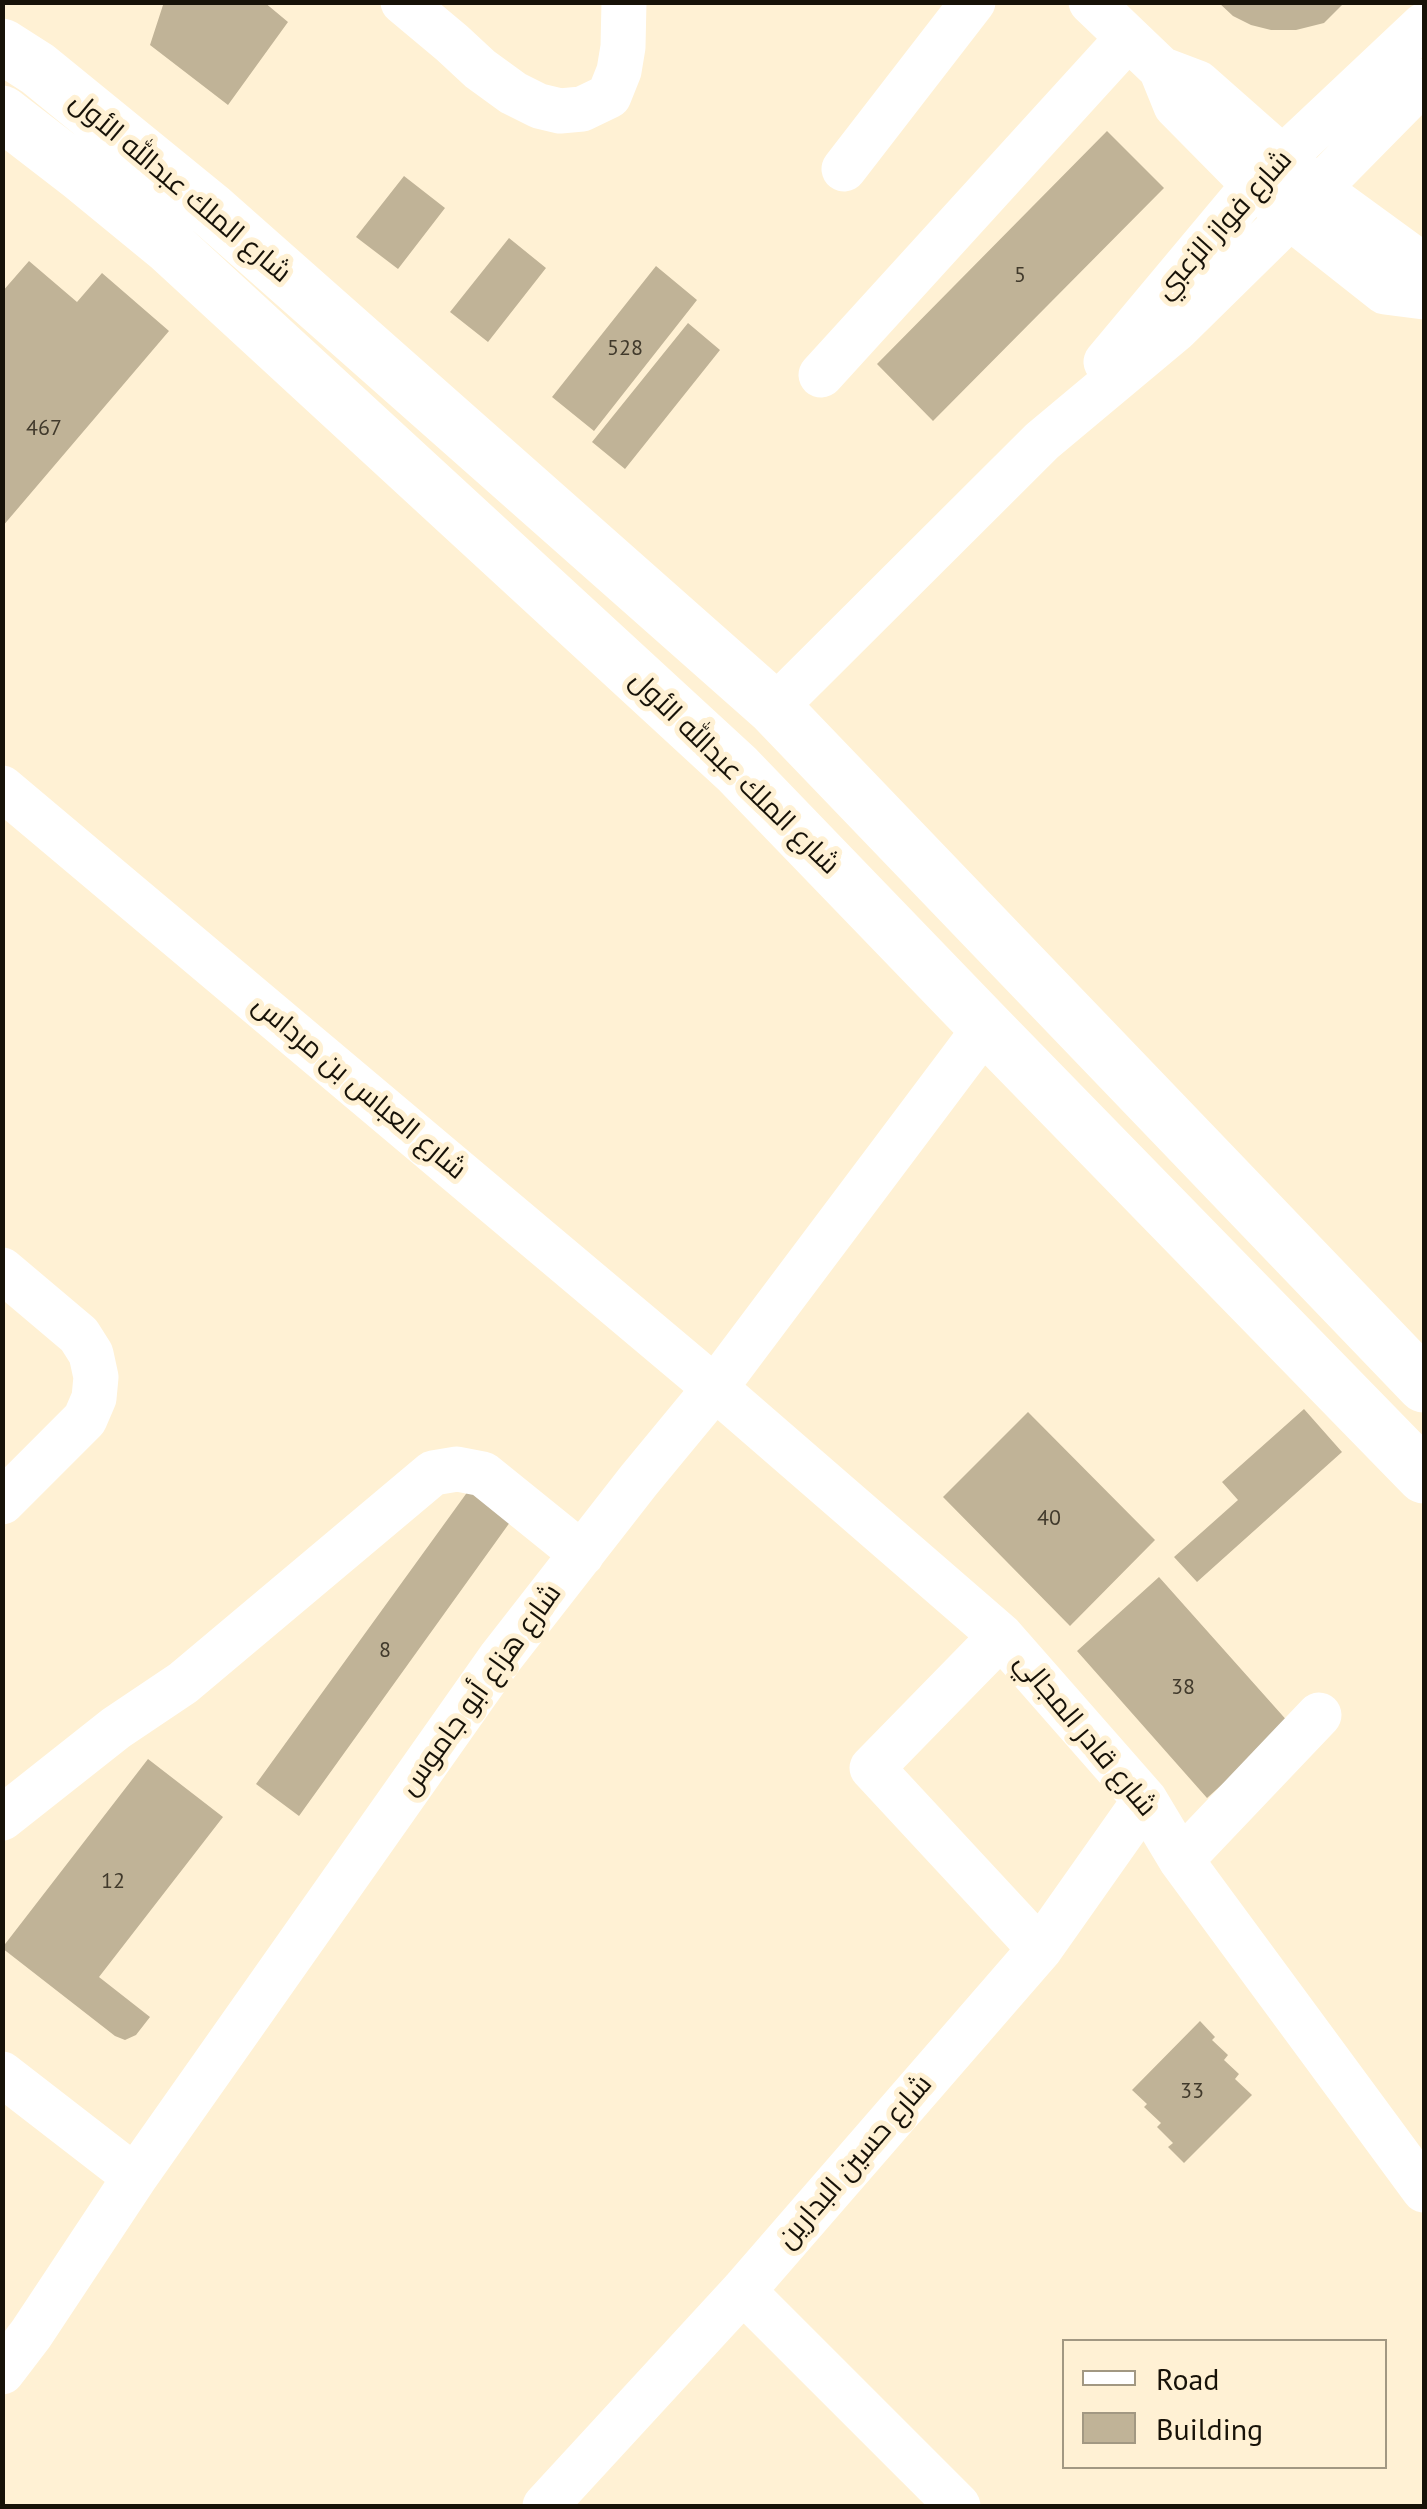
<!DOCTYPE html>
<html>
<head>
<meta charset="utf-8">
<style>
	body { margin:0 }
	#map { position:relative; width:1427px; height:2509px; overflow:hidden; background:#fff1d4; font-family:"PT Sans",sans-serif }
	canvas { display:block }
	.frame { position:absolute; inset:0; border:5px solid #171208; pointer-events:none }
	.legend { position:absolute; left:1062px; top:2339px; width:325px; height:130px; box-sizing:border-box; background:#fff1d4; border:2px solid #a29882; margin:0; padding:12px 18px; list-style:none; font-size:30px; color:#171208 }
	.legend li { display:flex; align-items:center; gap:20px; height:50px }
	.legend b { width:50px; border:2px solid #a29882 }
</style>
</head>
<body>
<div id="map">
<canvas width="1427" height="2509"></canvas>
<div class="frame"></div>
<ul class="legend">
<li><b style="height:12px;background:#fff"></b>Road</li>
<li><b style="height:28px;background:#c0b397"></b>Building</li>
</ul>
</div>
<script>
const ctx = document.querySelector('canvas').getContext('2d');
ctx.lineJoin = 'round';
function paint(path, color) { ctx.fillStyle = color; ctx.fill(path, 'evenodd'); }
const poly = rows => new Path2D(rows.map(r => 'M' + r).join(''));
function trace(path, color, width, dash) { ctx.strokeStyle = color; ctx.lineWidth = width; ctx.lineCap = dash ? 'butt' : 'round'; ctx.setLineDash(dash || []); ctx.stroke(path); }
function drawText(font, color, halo, rows, align = 'center') {
  ctx.font = font + ' "PT Sans",Cairo,sans-serif'; ctx.lineWidth = 10; ctx.setLineDash([]); ctx.textBaseline = 'middle'; ctx.strokeStyle = halo; ctx.fillStyle = color; for (const [text, x, y, turn = 0] of rows) {
    ctx.save(); ctx.translate(x, y); ctx.rotate((+turn || 0) * Math.PI / 180); ctx.textAlign = isNaN(turn) ? turn : align; if (halo) ctx.strokeText(text, 0, 0); ctx.fillText(text, 0, 0); ctx.restore();
  }
}
paint(poly([
	[164,2,264,2,288,22,228,105,150,45],
	[1218,2,1345,2,1324,23,1296,30,1271,30,1251,25,1233,16],
	[1107,131,1164,188,933,421,877,364],
	[404,176,445,208,398,269,356,237],
	[509,238,546,268,488,342,450,312],
	[29,261,77,302,102,273,169,331,2,527,2,292],
	[656,266,697,300,594,431,552,397],
	[688,323,720,350,625,469,592,442],
	[1304,1409,1342,1452,1197,1582,1174,1557,1238,1500,1222,1482],
	[1028,1412,1155,1540,1070,1626,943,1497],
	[471,1487,513,1518,299,1816,256,1784],
	[1159,1577,1290,1724,1207,1798,1077,1651],
	[148,1759,223,1817,99,1977,150,2017,136,2035,125,2040,115,2036,2,1948],
	[1200,2021,1215,2037,1212,2040,1228,2055,1224,2060,1239,2074,1235,2079,1252,2095,1184,2163,1168,2147,1173,2143,1157,2127,1161,2123,1144,2107,1147,2104,1132,2090]
]), '#c0b397');
trace(poly([
	[403,2,452,43,480,69,513,93,539,106,560,111,582,109,609,96,619,71,623,47,624,2],
	[1091,2,1161,69,1198,83,1318,189,1410,256,1424,293],
	[1161,69,1176,106,1254,185,1290,217,1385,292,1424,297],
	[844,169,973,2],
	[1106,362,1254,185,1424,25],
	[821,375,1128,38],
	[774,708,1042,441,1176,329,1290,217,1424,81],
	[2,788,715,1388,1001,1636,1145,1800,1181,1860,1424,2190],
	[2,1270,79,1335,91,1354,96,1377,94,1398,85,1419,2,1502],
	[1001,1636,872,1768,1040,1949],
	[2,1818,116,1728,183,1683,433,1473,457,1469,483,1474,582,1554],
	[1181,1860,1319,1715],
	[2,2074,135,2177],
	[743,2291,958,2506],
	[2,2372,31,2334,135,2177,501,1657,639,1480,715,1388,986,1027],
	[545,2506,743,2291,1040,1949,1145,1800]
]), '#fff', 45);
trace(poly([
	[2,46,38,69,211,210,774,708,1424,1385],
	[2,113,81,174,170,247,737,769,986,1027,1424,1476]
]), '#fff', 55);
drawText('22px', '#413a2c', null, [
	["5",1020,276],
	["528",625,349],
	["467",44,429],
	["40",1049,1519],
	["8",385,1651],
	["38",1183,1688],
	["12",113,1882],
	["33",1192,2092]
]);
drawText('28px', '#171208', '#fff1d4', [
	["شارع الملك عبدالله الأول",180,188,40],
	["شارع فواز الزعبي",1224,225,-48],
	["شارع الملك عبدالله الأول",734,773,44],
	["شارع العباس بن مرداس",359,1088,40],
	["شارع هزاع أبو جاموس",481,1690,-54],
	["شارع قادر المجالي",1085,1735,50],
	["شارع حسين البدارين",855,2162,-49]
]);
</script>
</body>
</html>
